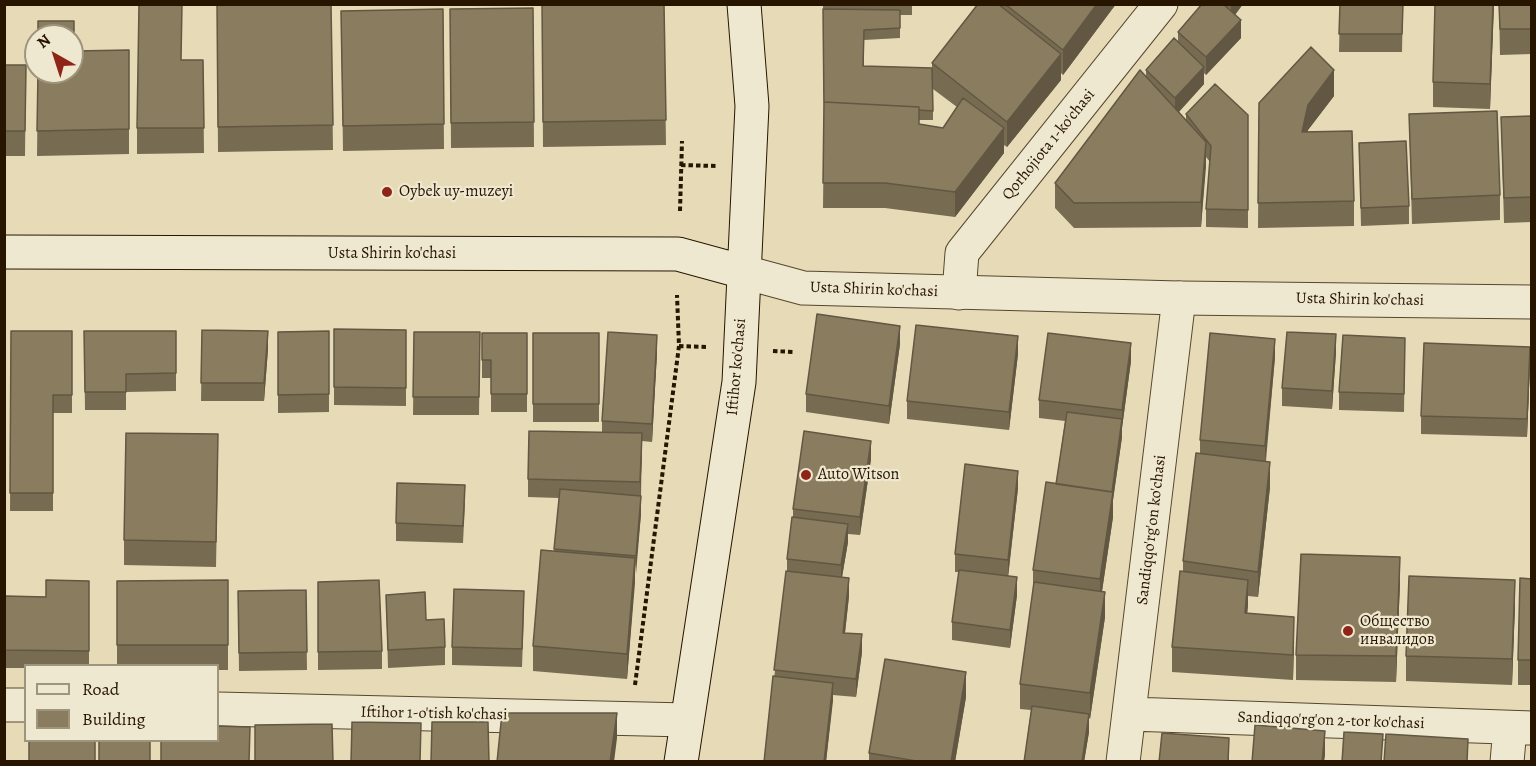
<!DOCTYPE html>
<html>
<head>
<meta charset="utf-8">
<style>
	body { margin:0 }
	#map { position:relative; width:1536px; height:766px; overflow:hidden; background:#e6dbb6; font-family:Alegreya,serif }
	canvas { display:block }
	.frame { position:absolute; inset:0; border:6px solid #271500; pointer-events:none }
	.legend { position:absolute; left:24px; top:664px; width:195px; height:78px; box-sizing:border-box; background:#efe8d0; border:2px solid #9f947d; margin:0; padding:8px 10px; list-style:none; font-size:18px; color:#271500 }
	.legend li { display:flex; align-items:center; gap:12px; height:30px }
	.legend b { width:30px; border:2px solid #9f947d }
	.north { position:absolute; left:24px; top:24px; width:60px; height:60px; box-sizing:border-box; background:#efe8d0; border:2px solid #9f947d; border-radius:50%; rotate:321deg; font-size:16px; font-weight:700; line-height:24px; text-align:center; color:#271500 }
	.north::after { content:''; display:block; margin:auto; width:21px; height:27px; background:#8f2418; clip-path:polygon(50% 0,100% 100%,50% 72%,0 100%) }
</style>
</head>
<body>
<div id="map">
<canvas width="1536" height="766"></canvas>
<div class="frame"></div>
<ul class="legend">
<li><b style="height:8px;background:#efe8d0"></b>Road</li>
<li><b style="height:16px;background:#8a7c5f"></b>Building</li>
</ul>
<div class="north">N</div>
</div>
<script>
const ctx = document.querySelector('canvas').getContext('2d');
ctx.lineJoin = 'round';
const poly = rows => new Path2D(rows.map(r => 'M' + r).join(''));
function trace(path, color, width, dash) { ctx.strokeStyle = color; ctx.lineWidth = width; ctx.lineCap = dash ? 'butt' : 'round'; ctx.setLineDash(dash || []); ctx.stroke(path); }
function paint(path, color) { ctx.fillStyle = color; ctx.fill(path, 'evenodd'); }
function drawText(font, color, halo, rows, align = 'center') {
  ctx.font = font + ' Alegreya,serif'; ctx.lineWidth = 4.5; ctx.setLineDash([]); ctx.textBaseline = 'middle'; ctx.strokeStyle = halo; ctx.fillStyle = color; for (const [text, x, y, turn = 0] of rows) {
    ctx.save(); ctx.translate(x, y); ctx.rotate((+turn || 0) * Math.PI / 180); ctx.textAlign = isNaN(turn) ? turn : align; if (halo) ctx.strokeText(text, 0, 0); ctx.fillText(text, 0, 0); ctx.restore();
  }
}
const minor = poly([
	[959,293,962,253,1161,4],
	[4,705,26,705],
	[218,709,687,720],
	[1130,714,1532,728],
	[1123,762,1179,298],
	[1507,762,1510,728]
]);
const tertiary = poly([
	[744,272,803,288,1179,298,1532,302]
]);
const secondary = poly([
	[4,252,678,254,744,272],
	[681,762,739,382,752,106,744,4]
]);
trace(minor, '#57462e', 35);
trace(tertiary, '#57462e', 35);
trace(secondary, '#271500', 35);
trace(poly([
	[681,165,716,166],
	[680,211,682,141],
	[679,346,708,347],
	[773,351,793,352],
	[635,685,679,346,677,295]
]), '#271500', 4, [4.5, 3]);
trace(minor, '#efe8d0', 33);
trace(tertiary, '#efe8d0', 33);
trace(secondary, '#efe8d0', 33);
paint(poly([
	[217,4,331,4,333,150,218,152],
	[542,4,664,4,666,145,543,147],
	[823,4,912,4,912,15,900,15,900,38,864,40,864,66,932,68,932,63,978,4,1116,4,1063,75,1061,73,1061,80,1007,147,1004,145,1004,153,955,217,885,208,823,208,824,117],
	[933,89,957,107,943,128,919,124,919,120,933,120],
	[1202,4,1243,4,1235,15,1241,38,1206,75,1204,73,1204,84,1179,112,1186,121,1186,114,1248,115,1248,228,1206,227,1206,209,1210,162,1206,157,1201,227,1074,228,1055,208,1055,183,1146,77,1146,70,1178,42,1178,32],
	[1340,4,1403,4,1402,52,1339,52],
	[1494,4,1490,109,1433,107,1433,82],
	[1499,4,1532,4,1532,54,1500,55],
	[533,8,534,147,451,148,450,9],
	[443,9,444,149,343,151,341,11],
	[129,50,129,154,37,156,38,72],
	[203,60,204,153,137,154,137,128],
	[4,65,26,65,25,156,4,156],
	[1334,96,1308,130,1308,132,1354,201,1354,226,1258,228,1259,103],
	[1409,114,1500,195,1500,220,1412,224],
	[1532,116,1532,222,1504,223,1501,117],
	[1359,143,1409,206,1409,224,1361,226],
	[334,329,406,330,406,406,334,405],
	[202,330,268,349,264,401,201,401],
	[11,331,72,331,72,413,53,413,53,511,10,511],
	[84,331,176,331,176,391,126,392,126,410,85,410],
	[329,331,329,412,278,413,278,332],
	[414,332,480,332,479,415,413,415],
	[482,333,527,333,527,412,491,412,491,378,482,378],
	[533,333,599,333,599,422,533,422],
	[1405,338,1404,412,1339,410,1339,392],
	[900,344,889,424,806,412,806,394],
	[1336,352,1332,409,1282,406,1282,388],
	[657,353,652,442,642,441,641,496,641,514,635,574,627,679,533,671,533,646,554,551,559,498,528,497,528,479,602,432,602,421],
	[1018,354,1009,430,907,419,907,401],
	[1275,357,1266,461,1270,487,1258,597,1248,596,1247,613,1294,642,1293,680,1172,672,1172,647,1183,571,1183,561,1200,453,1200,440],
	[1131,361,1122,428,1122,437,1113,500,1113,517,1102,591,1105,617,1090,719,1089,718,1089,732,1084,762,1024,762,1031,710,1020,709,1020,684,1033,591,1033,570,1056,484,1065,421,1039,418,1039,400],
	[1530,365,1527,437,1421,434,1421,416],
	[871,459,860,535,848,534,848,542,842,577,849,596,845,633,862,652,856,697,833,695,826,762,764,762,787,571,787,559,793,517,793,509],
	[218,460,216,567,124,565,124,540],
	[1018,488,1008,576,1017,595,1010,648,952,640,952,622,959,572,955,572,955,554],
	[465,503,463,543,396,541,396,523],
	[1532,579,1532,685,1518,685,1518,660],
	[228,580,228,670,218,670,218,666,117,666,117,581],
	[89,581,89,666,26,666,26,668,4,668,5,596,46,597],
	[318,582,382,651,382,669,318,670],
	[1400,582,1396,682,1296,680,1296,655],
	[306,590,307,670,239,671,238,591],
	[386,595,426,620,445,647,445,665,388,668],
	[1515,605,1512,685,1406,681,1406,656],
	[524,609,522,667,452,665,452,647],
	[966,697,955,762,869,762,869,753]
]), '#776b52');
paint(poly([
	[1097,4,1116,4,1063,75,1063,50],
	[1231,4,1243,4,1231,20],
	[1493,4,1494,4,1490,109,1490,84],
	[1241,20,1241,38,1206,75,1206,57],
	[1061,54,1061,80,1007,147,1007,122],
	[1204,67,1204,84,1175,116,1175,98],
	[1334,70,1334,96,1308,130,1302,157,1302,132,1308,105],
	[1004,128,1004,153,955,217,955,192],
	[1206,142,1206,167,1201,227,1201,202],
	[900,326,900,344,889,424,889,406],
	[268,331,268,349,264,401,264,383],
	[1336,334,1336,352,1332,409,1332,391],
	[657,335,657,353,652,442,652,424],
	[1018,336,1018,354,1009,430,1009,412],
	[1275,339,1275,357,1265,464,1265,446],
	[1131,343,1131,361,1122,428,1122,410],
	[1530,347,1530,365,1527,437,1527,419],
	[1122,419,1122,437,1113,500,1113,517,1100,605,1100,579],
	[642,433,642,451,640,500,640,482],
	[871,441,871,459,860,535,860,517],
	[1270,462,1270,487,1258,597,1258,572],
	[1018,471,1018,488,1008,578,1008,560],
	[641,496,641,514,636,574,636,556],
	[848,524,848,542,841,583,841,565],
	[1400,557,1400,582,1396,682,1396,656],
	[635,558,635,583,627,679,627,654],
	[1017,577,1017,595,1010,648,1010,630],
	[849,578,849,596,843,651,843,633],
	[1248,580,1248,606,1245,638,1245,613],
	[1515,580,1515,605,1512,685,1512,659],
	[1105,592,1105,617,1090,719,1090,693],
	[1294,617,1294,642,1293,680,1293,655],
	[862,634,862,652,856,697,856,679],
	[966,672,966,697,955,762,951,762],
	[833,683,833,701,826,762,824,762],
	[617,713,617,738,614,762,610,762],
	[1089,714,1089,732,1084,762,1082,762],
	[1325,731,1325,756,1324,762,1322,762],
	[1229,738,1229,762,1228,762]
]), '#615742');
const building = poly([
	[139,4,182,4,181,60,203,60,204,128,137,128,139,4],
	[217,4,331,4,333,125,218,127,217,4],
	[542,4,664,4,666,120,543,122,542,4],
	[978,4,998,4,1061,54,1007,122,932,63,978,4],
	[1005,4,1097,4,1063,50,1005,4],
	[1202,4,1223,4,1241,20,1206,57,1178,32,1202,4],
	[1340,4,1403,4,1402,34,1339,34,1340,4],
	[1435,4,1493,4,1490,84,1433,82,1435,4],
	[1499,4,1532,4,1532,29,1500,29,1499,4],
	[533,8,534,122,451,123,450,9,533,8],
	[443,9,444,124,343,126,341,11,443,9],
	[823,9,900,10,900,28,864,30,863,66,932,68,933,111,919,110,919,107,824,102,824,108,823,9],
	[38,21,74,21,74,51,129,50,129,129,37,131,38,72,72,72,72,36,38,36,38,21],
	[1174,38,1204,67,1175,98,1146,70,1174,38],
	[1311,47,1334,70,1308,105,1302,132,1352,131,1354,201,1258,203,1259,103,1311,47],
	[4,65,26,65,25,131,4,131,4,65],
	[1140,70,1206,142,1201,202,1074,203,1055,183,1140,70],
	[1215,84,1248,115,1248,210,1206,209,1211,146,1186,114,1215,84],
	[963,98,1004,128,955,192,885,183,823,183,824,102,919,107,919,124,943,128,963,98],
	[1497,111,1500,195,1412,199,1409,114,1497,111],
	[1532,116,1532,197,1504,198,1501,117,1532,116],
	[1406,141,1409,206,1361,208,1359,143,1406,141],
	[817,314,900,326,889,406,806,394,817,314],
	[916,325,1018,336,1009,412,907,401,916,325],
	[334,329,406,330,406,388,334,387,334,329],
	[202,330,268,331,264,383,201,383,202,330],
	[11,331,72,331,72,395,53,395,53,493,10,493,11,331],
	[84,331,176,331,176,373,126,374,126,392,85,392,84,331],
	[329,331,329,394,278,395,278,332,329,331],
	[414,332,480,332,479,397,413,397,414,332],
	[608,332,657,335,652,424,602,421,608,332],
	[1287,332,1336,334,1332,391,1282,388,1287,332],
	[482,333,527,333,527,394,491,394,491,360,482,360,482,333],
	[533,333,599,333,599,404,533,404,533,333],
	[1048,333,1131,343,1122,410,1039,400,1048,333],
	[1210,333,1275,339,1265,446,1200,440,1210,333],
	[1343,335,1405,338,1404,394,1339,392,1343,335],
	[1424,343,1530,347,1527,419,1421,416,1424,343],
	[1067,412,1122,419,1112,492,1056,484,1067,412],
	[529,431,642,433,640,482,528,479,529,431],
	[804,431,871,441,860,517,793,509,804,431],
	[126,433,218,434,216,542,124,540,126,433],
	[1196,453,1270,462,1258,572,1183,561,1196,453],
	[965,464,1018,471,1008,560,955,554,965,464],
	[1046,482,1113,492,1100,579,1033,570,1046,482],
	[397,483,465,485,463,526,396,523,397,483],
	[560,489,641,496,636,556,554,549,560,489],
	[792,517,848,524,841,565,787,559,792,517],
	[541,550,635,558,627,654,533,646,541,550],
	[1301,554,1400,557,1396,656,1296,655,1301,554],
	[959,570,1017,577,1010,630,952,622,959,570],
	[786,571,849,578,843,633,862,634,856,679,774,670,786,571],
	[1180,571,1248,580,1245,613,1294,617,1293,655,1172,647,1180,571],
	[1409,576,1515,580,1512,659,1406,656,1409,576],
	[1520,578,1532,579,1532,660,1518,660,1520,578],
	[46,580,89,581,89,651,4,650,5,596,46,597,46,580],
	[228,580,228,645,117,645,117,581,228,580],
	[379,580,382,651,318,652,318,582,379,580],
	[1034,582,1105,592,1090,693,1020,684,1034,582],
	[454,589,524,591,522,649,452,647,454,589],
	[306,590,307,652,239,653,238,591,306,590],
	[425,592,426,620,444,619,445,647,388,650,386,595,425,592],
	[885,659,966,672,951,762,922,762,869,753,885,659],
	[773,676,833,683,824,762,764,762,773,676],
	[1032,706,1089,714,1082,762,1024,762,1032,706],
	[502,713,617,713,610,762,497,762,502,713],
	[352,722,421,723,420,762,351,762,352,722],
	[432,722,488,722,489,762,431,762,432,722],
	[332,724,333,762,255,762,255,725,332,724],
	[1255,725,1325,731,1322,762,1252,762,1255,725],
	[218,726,250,727,249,762,161,762,161,741,218,741,218,726],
	[1344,732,1383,734,1381,762,1342,762,1344,732],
	[1162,733,1229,738,1228,762,1159,762,1162,733],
	[1386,734,1468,739,1467,762,1384,762,1386,734],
	[29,741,95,741,95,762,29,762,29,741],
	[99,741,150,741,150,762,99,762,99,741]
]);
paint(building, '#8a7c5f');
trace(building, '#615742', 1.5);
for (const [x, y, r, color] of [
	[387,192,6,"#8f2418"],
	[806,475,6,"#8f2418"],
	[1348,631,6,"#8f2418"]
]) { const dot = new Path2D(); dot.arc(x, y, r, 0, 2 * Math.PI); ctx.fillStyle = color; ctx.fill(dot); trace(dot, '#efe8d0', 2); }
drawText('16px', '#271500', '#efe8d0', [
	["Qorhojiota 1-ko'chasi",1049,145,-51],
	["Usta Shirin ko'chasi",392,254],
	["Usta Shirin ko'chasi",874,290,2],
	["Usta Shirin ko'chasi",1360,300,1],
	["Iftihor ko'chasi",737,367,-85],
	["Sandiqqo'rg'on ko'chasi",1152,530,-83],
	["Iftihor 1-o'tish ko'chasi",434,714,1],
	["Sandiqqo'rg'on 2-tor ko'chasi",1331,721,2]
]);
drawText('16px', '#271500', '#efe8d0', [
	["Oybek uy-muzeyi",399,192],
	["Auto Witson",818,475],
	["Общество",1360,622],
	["инвалидов",1360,640]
], 'left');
</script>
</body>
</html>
